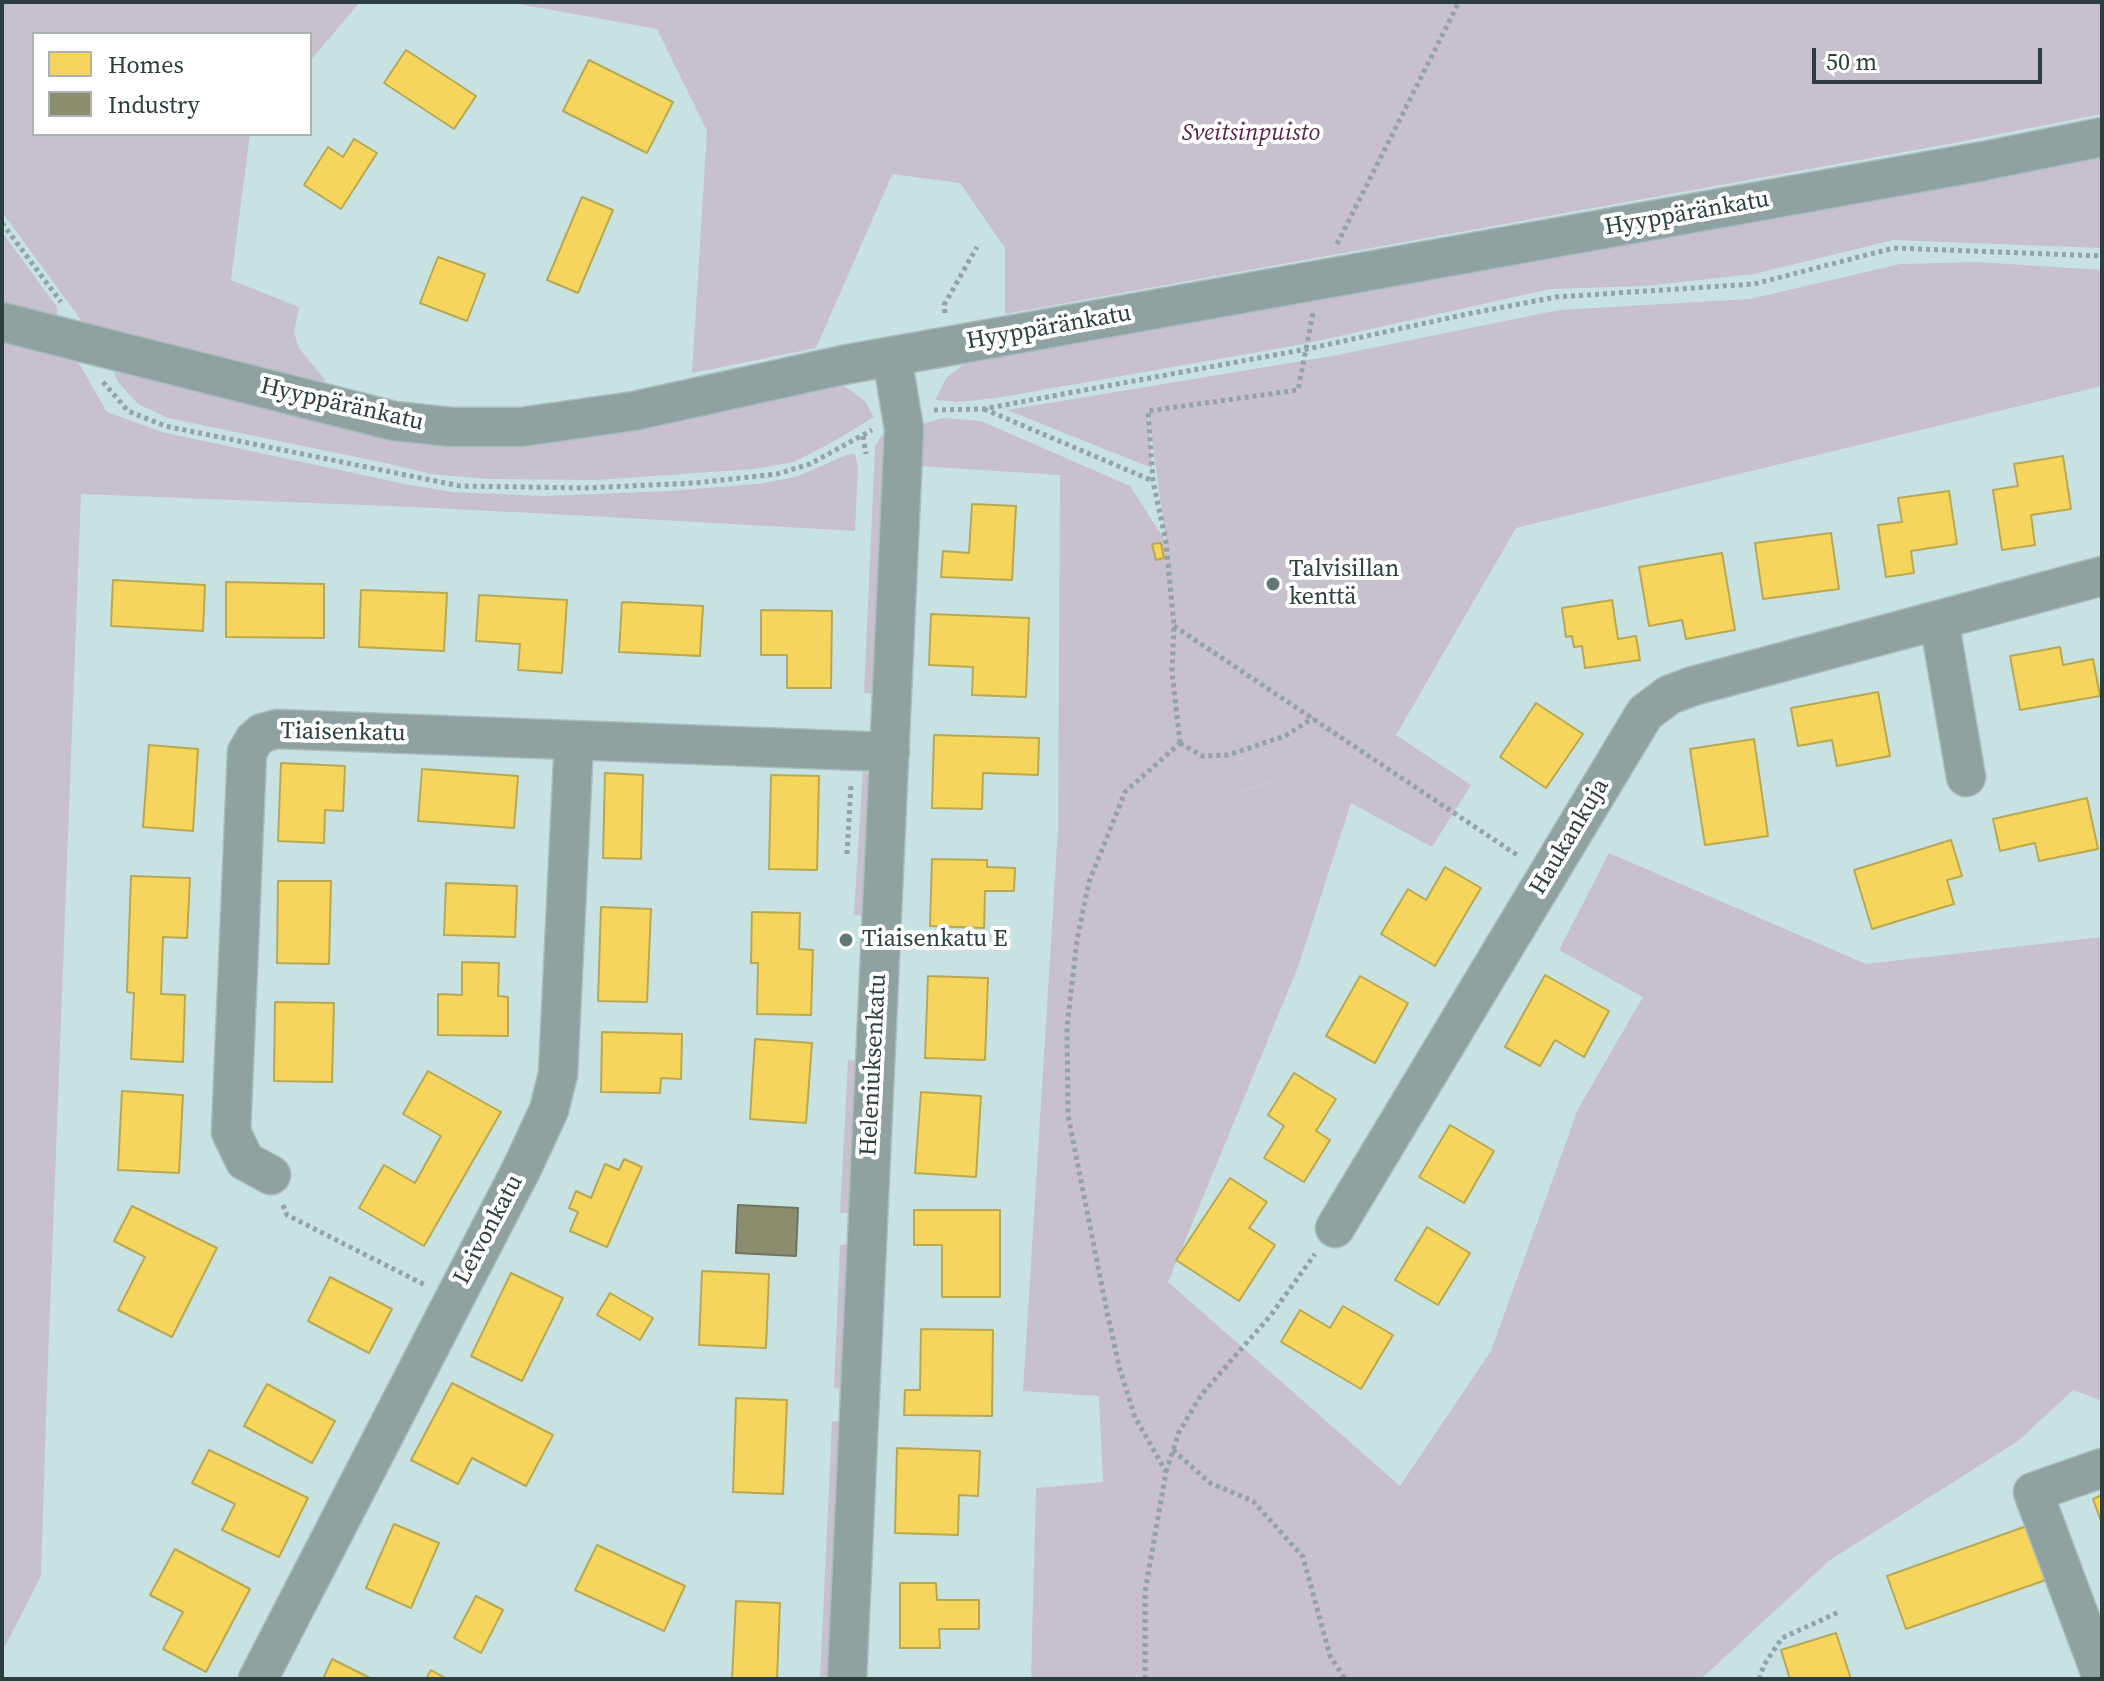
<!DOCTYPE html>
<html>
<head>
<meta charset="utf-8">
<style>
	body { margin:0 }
	#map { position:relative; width:2104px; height:1681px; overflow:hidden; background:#c8e2e1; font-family:"Source Serif 4",serif }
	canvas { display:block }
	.frame { position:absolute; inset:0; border:4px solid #2c3e3e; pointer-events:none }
	.legend { position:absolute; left:32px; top:32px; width:280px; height:104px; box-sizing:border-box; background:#fff; border:2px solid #abb2b2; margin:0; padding:10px 14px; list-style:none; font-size:24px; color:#2c3e3e }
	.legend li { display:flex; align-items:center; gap:16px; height:40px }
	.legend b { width:40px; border:2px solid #abb2b2 }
	.scale { position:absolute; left:1812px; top:48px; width:230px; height:36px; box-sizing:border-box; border:4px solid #2c3e3e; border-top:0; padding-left:10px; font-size:24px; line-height:28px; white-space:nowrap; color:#2c3e3e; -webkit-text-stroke:6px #fff; paint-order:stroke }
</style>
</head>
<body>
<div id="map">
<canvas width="2104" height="1681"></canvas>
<div class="frame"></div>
<ul class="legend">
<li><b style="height:22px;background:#f6d55c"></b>Homes</li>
<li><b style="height:22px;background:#8c8c6e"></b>Industry</li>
</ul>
<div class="scale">50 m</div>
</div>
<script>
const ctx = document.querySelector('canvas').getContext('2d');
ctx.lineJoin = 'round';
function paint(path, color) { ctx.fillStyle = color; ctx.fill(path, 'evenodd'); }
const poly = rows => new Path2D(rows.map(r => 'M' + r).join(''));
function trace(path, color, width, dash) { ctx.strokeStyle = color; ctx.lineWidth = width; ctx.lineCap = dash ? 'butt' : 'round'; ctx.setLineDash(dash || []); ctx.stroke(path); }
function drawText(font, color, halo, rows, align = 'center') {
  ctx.font = font + ' "Source Serif 4",serif'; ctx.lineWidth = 8; ctx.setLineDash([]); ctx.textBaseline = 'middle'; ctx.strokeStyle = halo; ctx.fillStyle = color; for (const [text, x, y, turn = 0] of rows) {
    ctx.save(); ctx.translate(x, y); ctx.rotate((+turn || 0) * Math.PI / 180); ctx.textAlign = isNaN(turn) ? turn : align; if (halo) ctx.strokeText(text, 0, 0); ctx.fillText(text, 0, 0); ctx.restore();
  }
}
paint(poly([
	[895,2,1183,2,1005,248,960,183,892,174,906,143,886,9],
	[2,175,15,181,210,336,231,280,299,307,294,333,299,348,325,380,319,387,84,324,2,212],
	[2,232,57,307,58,315,2,303],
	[1354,383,1441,429,1298,773,1237,793,1221,729,1172,672,1174,625,1166,542,1148,411],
	[841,384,864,400,874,417,831,443,806,389],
	[593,434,596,480,490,479,431,474,390,464,395,437],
	[882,435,886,448,875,694,864,693,875,447],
	[405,484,453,492,545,496,669,491,609,517,415,507],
	[863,768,870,778,863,916,854,915],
	[848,1060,859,1061,851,1213,840,1213],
	[850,1244,843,1389,834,1388,840,1245],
	[2,1383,47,1388,41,1576,2,1652],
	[832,1421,842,1422,831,1679,820,1679]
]), '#c7c1cc');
paint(poly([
	[2,2,360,2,310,61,310,34,34,34,34,134,250,134,231,280,210,337,192,341,93,314,15,181,2,175],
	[507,2,895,2,887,9,906,143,816,348,692,373,707,131,657,29],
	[1183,2,2102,2,2102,114,1954,143,1005,314,1005,248],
	[2102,155,2102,248,1893,240,1754,274,1644,286,1550,289,1304,344,996,398,958,402,935,400,947,377,963,365,991,353],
	[1977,262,2102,270,2102,386,1516,528,1396,735,1471,785,1432,847,1351,803,1298,967,1168,1282,1400,1486,1491,1351,1578,1109,1643,997,1559,950,1609,853,1866,964,2102,937,2102,1401,2073,1390,2018,1441,1830,1560,1701,1679,1031,1679,1036,1488,1103,1482,1099,1396,1023,1391,1058,829,1060,475,921,466,922,424,943,418,981,421,1130,486,1166,542,1174,625,1172,672,1221,729,1238,793,1298,773,1277,712,1326,705,1441,429,1354,383,1148,411,1152,468,1007,410,1332,356,1559,310,1750,299,1900,264],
	[2,338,74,355,107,412,162,432,405,484,415,507,81,494,47,1388,2,1383],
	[111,365,395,437,390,464,168,418,138,404,118,382],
	[806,389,831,443,794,462,754,469,596,480,593,434],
	[855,454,858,467,855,531,609,517,669,491,758,484,796,477,846,455]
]), '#c8c0cd');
const homes = poly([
	[406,50,476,96,454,129,384,83,406,50],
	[589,60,673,102,647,153,563,111,589,60],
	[354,139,377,153,341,209,304,185,328,147,343,157,354,139],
	[582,197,613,210,578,293,547,280,582,197],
	[438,257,485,274,467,321,420,303,438,257],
	[2063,456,2071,509,2031,515,2035,545,2002,550,1993,490,2018,486,2014,464,2063,456],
	[1949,491,1957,544,1911,551,1914,573,1886,577,1878,525,1902,522,1898,498,1949,491],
	[972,504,1016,506,1012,580,941,577,943,551,969,553,972,504],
	[1831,533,1839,589,1763,599,1755,543,1831,533],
	[1161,543,1164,558,1156,560,1152,544,1161,543],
	[1722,553,1735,630,1686,639,1682,620,1649,626,1639,567,1722,553],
	[113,580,205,585,203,631,111,626,113,580],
	[226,582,324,584,324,638,226,637,226,582],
	[361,590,447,593,444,651,359,647,361,590],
	[479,595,567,600,562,673,518,670,520,644,476,641,479,595],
	[1612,600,1618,639,1636,636,1640,660,1585,668,1582,646,1574,647,1572,636,1566,637,1562,608,1612,600],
	[622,602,703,606,700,656,619,652,622,602],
	[761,610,832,611,831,688,787,688,787,655,761,655,761,610],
	[931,614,1029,618,1026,697,972,695,973,667,929,665,931,614],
	[2060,647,2063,665,2093,659,2100,696,2020,710,2010,656,2060,647],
	[1878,692,1890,756,1837,766,1832,740,1798,746,1791,708,1878,692],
	[1536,703,1583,734,1546,788,1500,757,1536,703],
	[934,735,1039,738,1038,775,983,773,982,809,932,808,934,735],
	[1754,739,1768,836,1705,845,1690,749,1754,739],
	[149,745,198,749,193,831,143,827,149,745],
	[281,763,345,766,343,811,325,810,324,843,278,841,281,763],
	[422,769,518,776,514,828,418,821,422,769],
	[605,773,643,775,641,859,603,858,605,773],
	[771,775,819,776,817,870,769,869,771,775],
	[2087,798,2098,849,2039,861,2035,843,2000,851,1993,819,2087,798],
	[1951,840,1962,876,1947,880,1954,904,1872,929,1854,870,1951,840],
	[932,859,987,860,987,867,1015,868,1014,891,985,891,984,928,930,926,932,859],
	[1445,867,1481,888,1435,966,1381,934,1408,889,1426,900,1445,867],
	[131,876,190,878,187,938,163,937,161,994,185,995,183,1062,131,1059,134,993,127,992,131,876],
	[278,881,331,881,329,964,277,963,278,881],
	[446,883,517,886,515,937,444,935,446,883],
	[601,907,651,909,647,1002,598,1001,601,907],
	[752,912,800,913,799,949,813,950,811,1015,757,1014,758,963,751,963,752,912],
	[462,962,499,963,498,996,508,997,508,1036,438,1035,438,994,462,995,462,962],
	[1545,975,1609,1011,1584,1057,1555,1040,1540,1066,1505,1047,1545,975],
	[928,976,988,978,985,1060,925,1058,928,976],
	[1360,976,1408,1003,1375,1063,1326,1036,1360,976],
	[275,1002,334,1003,332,1082,274,1081,275,1002],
	[602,1032,682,1034,681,1079,661,1078,660,1093,601,1092,602,1032],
	[755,1039,812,1043,806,1123,750,1119,755,1039],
	[428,1071,501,1112,424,1246,359,1208,384,1165,415,1183,441,1136,403,1114,428,1071],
	[1294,1073,1336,1099,1316,1131,1330,1140,1304,1182,1264,1158,1284,1126,1268,1115,1294,1073],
	[122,1091,183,1095,179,1173,118,1170,122,1091],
	[921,1092,981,1096,976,1177,915,1173,921,1092],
	[1450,1125,1494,1151,1464,1203,1419,1177,1450,1125],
	[624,1159,642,1167,607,1247,570,1231,578,1212,569,1208,576,1191,591,1198,605,1164,619,1170,624,1159],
	[1230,1178,1267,1202,1249,1228,1275,1245,1239,1301,1176,1260,1230,1178],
	[132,1206,217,1248,172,1337,118,1310,145,1257,114,1241,132,1206],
	[914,1210,1000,1210,1000,1297,942,1297,942,1245,914,1245,914,1210],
	[1427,1227,1470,1253,1438,1305,1395,1280,1427,1227],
	[702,1271,769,1274,766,1348,699,1345,702,1271],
	[511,1273,563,1298,522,1381,471,1356,511,1273],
	[330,1277,392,1309,369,1353,308,1321,330,1277],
	[610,1293,653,1318,640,1340,597,1315,610,1293],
	[1343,1306,1393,1335,1361,1389,1281,1342,1300,1310,1330,1328,1343,1306],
	[921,1329,993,1330,992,1416,904,1415,905,1390,920,1390,921,1329],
	[452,1383,553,1435,526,1486,472,1458,458,1484,411,1460,452,1383],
	[267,1384,335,1421,312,1463,244,1426,267,1384],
	[736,1398,787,1400,783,1494,733,1492,736,1398],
	[897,1448,980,1451,978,1496,959,1495,958,1535,895,1533,897,1448],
	[209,1450,308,1498,279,1557,222,1530,235,1504,192,1483,209,1450],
	[2102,1495,2102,1524,2093,1499,2102,1495],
	[2038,1522,2057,1576,1906,1629,1887,1576,2038,1522],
	[394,1524,439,1543,411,1608,366,1588,394,1524],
	[597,1545,685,1586,664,1631,575,1590,597,1545],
	[175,1549,250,1589,206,1672,163,1649,183,1612,150,1595,175,1549],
	[900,1583,936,1583,937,1600,979,1600,979,1629,939,1629,940,1648,900,1648,900,1583],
	[476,1596,503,1610,481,1653,454,1638,476,1596],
	[736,1601,780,1603,777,1679,732,1679,736,1601],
	[1836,1633,1851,1679,1790,1679,1781,1650,1836,1633],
	[332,1659,372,1679,323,1679,332,1659],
	[431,1670,447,1679,426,1679,431,1670]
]);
paint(homes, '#f6d55c');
trace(homes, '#b9a853', 2);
const industry = poly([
	[738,1205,798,1208,796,1256,736,1253,738,1205]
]);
paint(industry, '#8c8c6e');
trace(industry, '#6f7560', 2);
const minor = poly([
	[2,322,394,421,451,427,521,427,634,411,843,365,1984,161,2102,137],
	[1939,620,1966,777],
	[271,1175,245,1161,231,1132,247,752,254,740,262,733,277,729,890,752],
	[1335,1228,1645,713,1669,695,1693,686,2102,576],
	[2102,1468,2033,1492,2102,1677],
	[258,1679,522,1168,549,1110,558,1074,574,741],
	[847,1679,904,429,892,357]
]);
trace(minor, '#a8bcbc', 41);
trace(poly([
	[2,223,61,302],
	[1337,244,1459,2],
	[945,313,944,305,977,247],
	[103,382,128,411,165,426,460,486,585,488,695,483,777,474,810,464,872,430],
	[984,409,1153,481],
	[934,410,983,409,1074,392,1307,349,1467,314,1556,297,1754,284,1894,248,2102,256],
	[863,436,866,454],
	[1174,626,1520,857],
	[1180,743,1172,672,1174,626,1166,542,1153,481,1148,411,1298,390,1313,313],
	[1180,743,1202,756,1228,755,1285,736,1313,718],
	[847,854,851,784],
	[283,1205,287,1215,425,1285],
	[1173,1450,1210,1483,1253,1501,1303,1557,1330,1656,1345,1679],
	[1166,1472,1179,1432,1201,1395,1271,1315,1315,1254],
	[1145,1679,1145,1592,1166,1472,1135,1417,1120,1370,1107,1312,1068,1115,1067,1027,1077,940,1089,882,1125,792,1180,743],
	[1759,1679,1764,1665,1782,1638,1839,1612]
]), '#93a3a3', 5, [4, 4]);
trace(minor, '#8fa1a0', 38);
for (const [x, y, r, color] of [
	[1273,584,8,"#637777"],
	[846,940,8,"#637777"]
]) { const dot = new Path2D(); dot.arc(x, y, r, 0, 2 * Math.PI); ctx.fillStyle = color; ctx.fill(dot); trace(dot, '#fff', 3); }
drawText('italic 24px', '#532646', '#fff', [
	["Sveitsinpuisto",1251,134]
]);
drawText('24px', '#2c3e3e', '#fff', [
	["Hyyppäränkatu",1687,214,-10],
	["Hyyppäränkatu",1049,328,-10],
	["Hyyppäränkatu",342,405,13],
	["Tiaisenkatu",343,733,1],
	["Haukankuja",1570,837,-59],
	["Heleniuksenkatu",874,1065,-87],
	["Leivonkatu",489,1230,-62]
]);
drawText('24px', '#2c3e3e', '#fff', [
	["Talvisillan",1289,570],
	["kenttä",1289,598],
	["Tiaisenkatu E",862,940]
], 'left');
</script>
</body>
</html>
